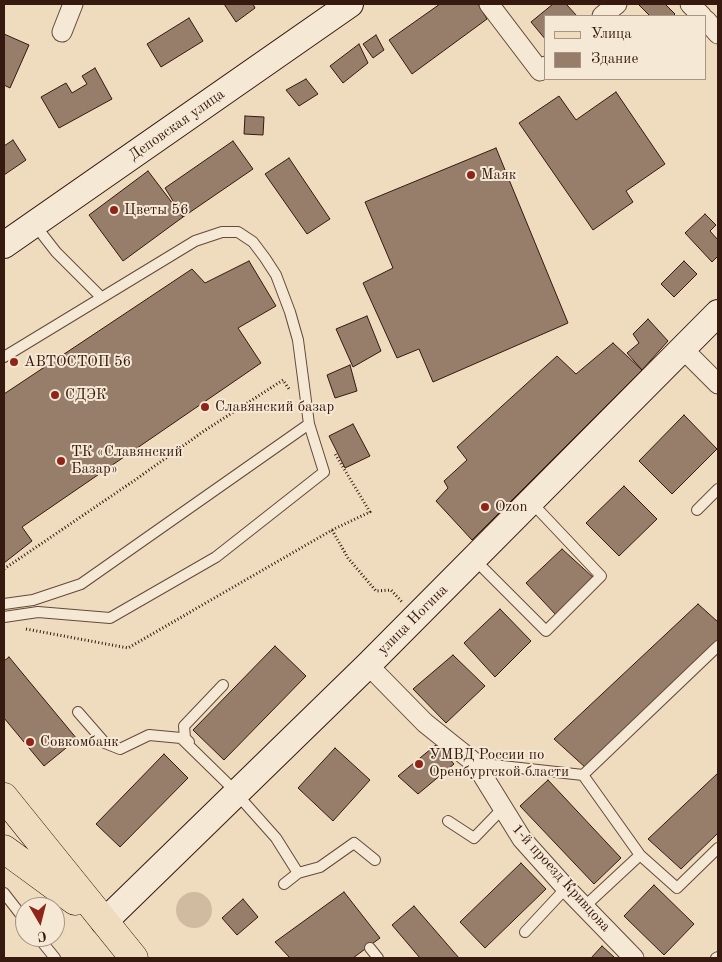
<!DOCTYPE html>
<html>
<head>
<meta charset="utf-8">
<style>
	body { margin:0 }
	#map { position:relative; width:722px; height:962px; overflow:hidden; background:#efdcbf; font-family:"Old Standard TT",serif }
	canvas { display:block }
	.frame { position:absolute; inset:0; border:5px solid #36190f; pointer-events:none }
	.legend { position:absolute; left:544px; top:15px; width:162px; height:65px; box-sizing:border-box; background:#f5e8d5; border:1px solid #a99586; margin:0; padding:6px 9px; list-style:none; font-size:15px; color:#36190f }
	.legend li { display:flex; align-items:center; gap:10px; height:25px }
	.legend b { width:25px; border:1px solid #a99586 }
	.north { position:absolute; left:15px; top:897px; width:50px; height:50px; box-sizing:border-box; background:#f5e8d5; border:1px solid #a99586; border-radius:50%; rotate:172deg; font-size:14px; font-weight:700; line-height:20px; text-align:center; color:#36190f }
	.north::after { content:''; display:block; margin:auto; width:18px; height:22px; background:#8f2418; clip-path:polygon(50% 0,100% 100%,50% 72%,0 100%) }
</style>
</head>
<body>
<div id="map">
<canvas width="722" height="962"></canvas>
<div class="frame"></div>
<ul class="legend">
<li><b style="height:6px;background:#efdcbf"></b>Улица</li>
<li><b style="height:14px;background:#967e6b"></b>Здание</li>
</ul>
<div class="north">С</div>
</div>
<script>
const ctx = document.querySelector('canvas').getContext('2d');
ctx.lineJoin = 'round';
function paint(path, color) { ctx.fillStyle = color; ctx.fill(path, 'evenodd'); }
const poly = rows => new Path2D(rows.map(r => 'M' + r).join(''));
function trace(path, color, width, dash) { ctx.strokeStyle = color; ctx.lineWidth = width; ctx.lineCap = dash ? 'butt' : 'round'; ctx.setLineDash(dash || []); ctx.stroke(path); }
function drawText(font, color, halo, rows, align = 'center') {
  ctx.font = font + ' "Old Standard TT",serif'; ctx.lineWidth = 4; ctx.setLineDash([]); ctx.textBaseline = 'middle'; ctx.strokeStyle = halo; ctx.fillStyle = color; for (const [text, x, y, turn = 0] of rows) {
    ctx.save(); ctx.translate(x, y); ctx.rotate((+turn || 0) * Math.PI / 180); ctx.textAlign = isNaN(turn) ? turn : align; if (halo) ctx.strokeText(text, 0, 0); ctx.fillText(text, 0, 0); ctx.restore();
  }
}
paint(poly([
	'176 910a18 18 0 1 1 36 0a18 18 0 1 1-36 0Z'
]), '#d0bba1');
const building = poly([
	[224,4,253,4,255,8,236,22,224,4],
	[440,4,478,4,487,19,412,74,389,40,440,4],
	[553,4,566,4,577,16,546,16,546,40,531,22,553,4],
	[641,4,665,4,675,14,673,16,650,16,639,5,641,4],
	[189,18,203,41,161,67,147,44,189,18],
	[4,34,29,45,10,88,4,85,4,34],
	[376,35,384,50,373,58,363,44,376,35],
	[359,44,368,63,343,83,330,66,359,44],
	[95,68,112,99,59,128,41,97,66,83,72,93,87,84,82,76,95,68],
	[306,79,318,94,299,106,286,90,306,79],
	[616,92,665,164,626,191,633,202,593,230,519,123,559,96,576,120,616,92],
	[245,116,264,117,263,135,244,134,245,116],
	[13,140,26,160,4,175,4,146,13,140],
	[233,141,253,169,183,217,165,188,233,141],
	[496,148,568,323,433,382,419,349,397,358,363,283,393,268,365,202,496,148],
	[289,158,330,219,307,234,265,174,289,158],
	[148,171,183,217,123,261,89,215,148,171],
	[705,214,716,225,710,231,718,240,718,256,712,262,685,233,705,214],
	[249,261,276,306,238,328,261,363,22,527,32,541,4,563,4,394,192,269,205,283,249,261],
	[684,261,697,274,674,297,661,284,684,261],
	[367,316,381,351,353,367,336,329,367,316],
	[648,319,668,341,642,370,627,353,639,343,633,334,648,319],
	[613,343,642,370,472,540,436,501,448,488,444,481,467,460,457,447,557,356,576,374,613,343],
	[350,365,357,391,335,398,327,375,350,365],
	[684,415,717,449,672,494,639,461,684,415],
	[353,424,370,456,345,468,329,436,353,424],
	[624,486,657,519,619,556,586,523,624,486],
	[562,549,595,579,557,616,526,583,562,549],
	[698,604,718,622,718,642,586,768,554,739,698,604],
	[500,609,531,641,495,677,464,643,500,609],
	[275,646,306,676,224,760,193,730,275,646],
	[453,655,485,686,446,723,413,689,453,655],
	[9,657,77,739,44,766,4,718,4,661,9,657],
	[437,744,454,764,418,794,398,776,437,744],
	[335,748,370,780,333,821,298,788,335,748],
	[164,754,188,778,120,847,96,824,164,754],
	[718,773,718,833,681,869,648,839,718,773],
	[548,780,621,858,594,884,520,806,548,780],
	[521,863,546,889,485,948,460,922,521,863],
	[654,885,694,924,664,955,624,916,654,885],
	[344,892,380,938,353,958,290,958,275,942,344,892],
	[243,899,258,917,237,935,222,918,243,899],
	[414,906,459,958,420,958,392,925,414,906],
	[602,946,615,958,591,958,602,946]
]);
paint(building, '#967e6b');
trace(building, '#36190f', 1);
const lane = poly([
	[35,225,56,252,101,297],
	[4,357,195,241,222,232,238,232,253,242,265,258,276,275,290,312,298,340,309,424,324,472,216,557,110,618,38,612,4,617],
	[697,510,718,489],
	[474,559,546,631,601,576,532,503],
	[4,604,33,600,81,584,309,424],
	[78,712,105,743,120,749,149,735,181,738,227,783,276,838,298,873],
	[189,742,185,738,184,726,223,685],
	[475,763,583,775,718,646],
	[583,775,640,855],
	[448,821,474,838,502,809],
	[284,884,298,873,320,867,354,843,375,860],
	[4,893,25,920],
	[584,907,640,855,677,888,718,848],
	[525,932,566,888],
	[38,937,55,958],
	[370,948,378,958],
	[716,958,718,957]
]);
const street = poly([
	[489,4,540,71,546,66],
	[690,4,702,16],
	[602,16,617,4],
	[706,20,718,34],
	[62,32,73,4],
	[683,349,718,384],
	[368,665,425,723,475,763,522,839,566,888,634,958]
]);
const secondary = poly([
	[4,245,350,4],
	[104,922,368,665,718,313]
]);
const primary = poly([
	[4,797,134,958],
	[4,849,75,901]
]);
trace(lane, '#644a3b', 12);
trace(street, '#644a3b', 21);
trace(secondary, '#36190f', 28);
trace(primary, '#36190f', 29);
trace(poly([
	[332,530,370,512,334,452],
	[4,569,135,480,204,431,283,380,289,389],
	[26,629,128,648,332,530,348,558,376,591,391,590,402,602]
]), '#36190f', 3, [1, 2.5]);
trace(lane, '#f5e8d5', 10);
trace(street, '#f5e8d5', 19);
trace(secondary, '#f5e8d5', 26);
trace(primary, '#efdcbf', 28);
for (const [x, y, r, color] of [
	[471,175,5,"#8f2418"],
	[114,210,5,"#8f2418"],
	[14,362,5,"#8f2418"],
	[55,395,5,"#8f2418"],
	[205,407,5,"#8f2418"],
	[61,461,5,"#8f2418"],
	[485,507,5,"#8f2418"],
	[30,742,5,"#8f2418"],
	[419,764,5,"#8f2418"]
]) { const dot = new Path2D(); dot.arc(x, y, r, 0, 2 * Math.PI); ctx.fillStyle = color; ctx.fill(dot); trace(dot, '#f5e8d5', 2); }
drawText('15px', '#36190f', '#f5e8d5', [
	["Деповская улица",177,125,-35],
	["улица Ногина",413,620,-45],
	["1-й проезд Кривцова",561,878,48]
]);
drawText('15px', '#36190f', '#f5e8d5', [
	["Маяк",481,175],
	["Цветы 56",124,210],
	["АВТОСТОП 56",24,362],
	["СДЭК",65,395],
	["Славянский базар",215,407],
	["ТК «Славянский",71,452],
	["Базар»",71,469],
	["Ozon",495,507],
	["Совкомбанк",40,742],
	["УМВД России по",429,755],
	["Оренбургской бласти",429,772]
], 'left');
</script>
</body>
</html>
